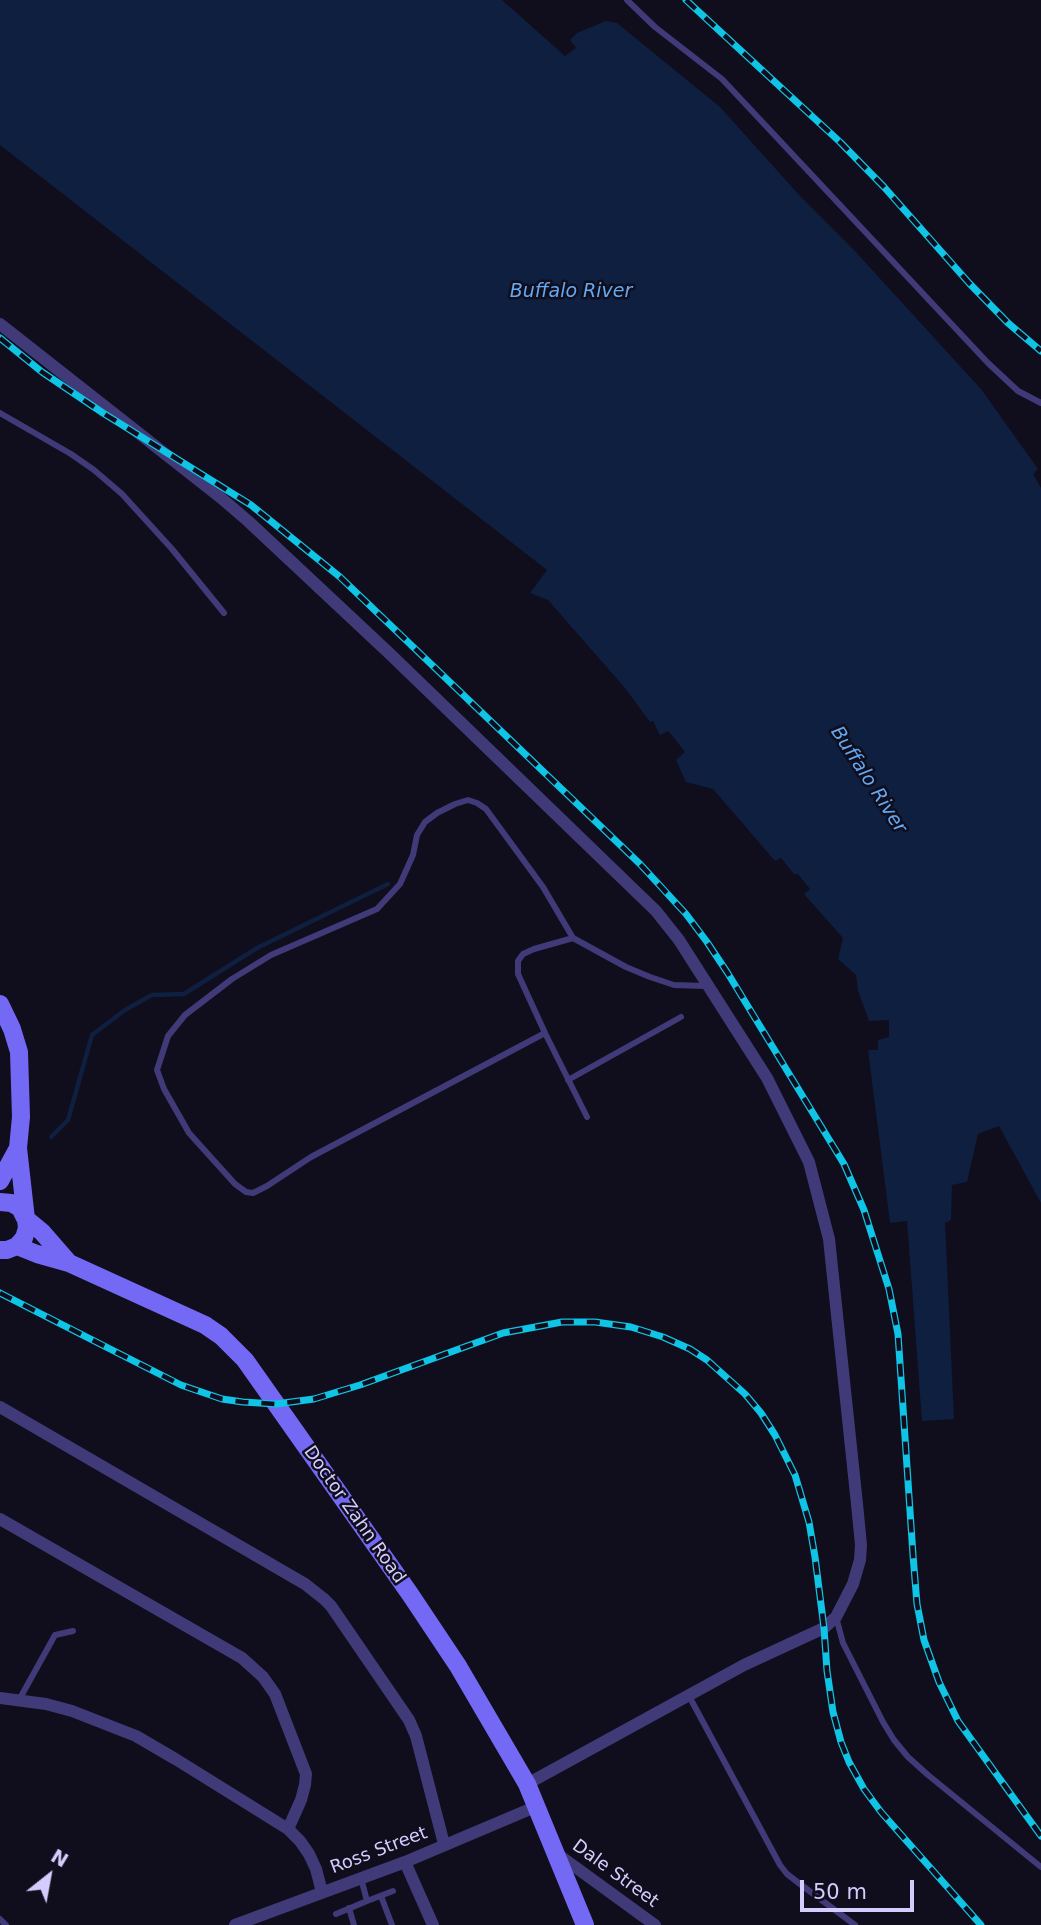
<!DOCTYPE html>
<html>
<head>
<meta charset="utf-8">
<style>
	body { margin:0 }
	#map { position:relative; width:1041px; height:1925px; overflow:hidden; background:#100d1d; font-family:"DejaVu Sans",sans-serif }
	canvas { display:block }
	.north { position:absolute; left:14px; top:1841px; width:70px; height:70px; -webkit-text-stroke:5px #100d1d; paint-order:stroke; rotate:31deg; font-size:19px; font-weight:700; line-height:28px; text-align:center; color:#d4ccfc }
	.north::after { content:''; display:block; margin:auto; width:24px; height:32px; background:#d4ccfc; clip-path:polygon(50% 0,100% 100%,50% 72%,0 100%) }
	.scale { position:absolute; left:800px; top:1880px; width:114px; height:32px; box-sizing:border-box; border:4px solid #d4ccfc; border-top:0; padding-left:9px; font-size:21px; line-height:24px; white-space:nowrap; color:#d4ccfc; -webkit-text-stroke:5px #100d1d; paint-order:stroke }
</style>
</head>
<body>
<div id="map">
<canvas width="1041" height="1925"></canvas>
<div class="north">N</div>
<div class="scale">50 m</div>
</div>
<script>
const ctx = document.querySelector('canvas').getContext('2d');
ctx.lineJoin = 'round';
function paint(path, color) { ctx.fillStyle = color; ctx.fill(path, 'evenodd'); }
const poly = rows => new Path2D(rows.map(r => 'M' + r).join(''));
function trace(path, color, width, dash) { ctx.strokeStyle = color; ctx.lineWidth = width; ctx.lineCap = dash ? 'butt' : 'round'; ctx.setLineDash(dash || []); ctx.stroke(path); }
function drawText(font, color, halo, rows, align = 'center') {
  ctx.font = font + ' "DejaVu Sans",sans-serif'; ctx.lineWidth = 5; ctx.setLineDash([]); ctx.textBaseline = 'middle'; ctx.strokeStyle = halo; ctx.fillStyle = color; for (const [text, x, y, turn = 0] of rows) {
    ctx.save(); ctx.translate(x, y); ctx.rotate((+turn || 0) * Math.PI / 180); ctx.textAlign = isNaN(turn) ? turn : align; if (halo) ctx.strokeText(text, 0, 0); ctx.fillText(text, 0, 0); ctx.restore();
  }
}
paint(poly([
	[0,0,502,0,565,56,576,48,570,40,577,33,606,21,617,23,720,107,800,196,853,249,981,389,1038,469,1033,474,1041,488,1041,1203,999,1126,978,1134,967,1182,952,1185,951,1220,945,1223,954,1419,922,1421,907,1221,890,1223,868,1050,878,1050,878,1040,889,1037,889,1020,869,1021,858,991,856,975,838,959,843,938,804,894,810,889,798,874,794,874,781,858,775,861,713,789,686,782,676,760,685,752,674,738,668,731,660,735,653,721,650,722,625,688,548,600,530,593,547,570,0,145]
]), '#0f1f3f');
trace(poly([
	[51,1137,68,1120,92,1035,125,1010,152,995,184,994,257,948,388,884]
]), '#0f1f3f', 4.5);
trace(poly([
	[627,0,655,27,722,79,988,363,1018,391,1041,403],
	[0,413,71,454,94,470,122,494,172,549,224,613],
	[573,938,534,949,523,954,518,961,518,974,545,1033,587,1117],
	[545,1033,311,1157,267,1186,253,1193,246,1192,235,1184,189,1133,164,1089,157,1070,168,1036,185,1015,232,979,271,955,377,909,400,884,413,855,417,835,425,822,437,813,455,804,468,800,477,803,486,809,543,887,573,938,626,967,650,977,674,985,706,986],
	[568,1080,681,1017],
	[836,1617,843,1643,883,1722,894,1740,908,1757,928,1775,1041,1867],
	[689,1696,780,1865,787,1874,800,1884,855,1925],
	[19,1700,55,1635,73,1631],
	[361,1878,367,1901,393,1891],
	[381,1896,392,1925],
	[349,1908,354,1925],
	[336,1914,367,1901],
	[0,1919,6,1925]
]), '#403b78', 6);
trace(poly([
	[0,324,220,497,248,521,390,654,656,911,679,940,767,1078,809,1162,829,1239,857,1504,861,1545,860,1560,853,1584,836,1617,824,1628,744,1665,527,1784],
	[0,1407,305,1584,324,1599,331,1606,409,1720,416,1736,444,1844],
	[0,1519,242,1658,263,1677,275,1694,306,1774,305,1785,301,1800,288,1829],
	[0,1698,46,1704,72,1711,136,1736,177,1760,288,1829,300,1841,309,1854,316,1869,322,1892],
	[556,1853,655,1925],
	[405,1862,433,1925],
	[235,1925,405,1862,535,1807]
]), '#403b78', 12);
trace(poly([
	[0,1004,12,1029,19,1052,21,1117,18,1148,27,1228,24,1238,17,1246,7,1250,0,1250],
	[0,1181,18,1148],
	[0,1202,11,1203,20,1208,25,1218,42,1232,69,1263],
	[17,1246,37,1254,69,1263,205,1325,221,1336,245,1360,410,1594,458,1666,527,1784,585,1925]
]), '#7469f5', 18);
const rail = poly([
	[686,0,840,142,884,187,969,283,1008,323,1041,351],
	[0,338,42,372,103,413,251,505,340,577,640,864,686,914,707,942,727,972,844,1164,864,1210,889,1289,898,1334,913,1555,917,1604,924,1640,939,1682,958,1721,1041,1836],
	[0,1293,181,1385,222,1399,243,1402,276,1404,314,1399,360,1385,503,1333,562,1322,595,1322,631,1327,663,1337,690,1349,707,1360,745,1394,761,1413,775,1435,795,1475,809,1522,815,1557,824,1628,827,1671,833,1712,841,1742,849,1762,864,1789,881,1812,981,1925]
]);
trace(rail, '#0fc4e4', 7);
trace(rail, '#100d1d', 4.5, [13]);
drawText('18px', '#d4ccfc', '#100d1d', [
	["Doctor Zahn Road",354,1515,55],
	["Ross Street",379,1851,-21],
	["Dale Street",615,1874,36]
]);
drawText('italic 19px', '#61a9f5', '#100d1d', [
	["Buffalo River",571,292],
	["Buffalo River",868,780,57]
]);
</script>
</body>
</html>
